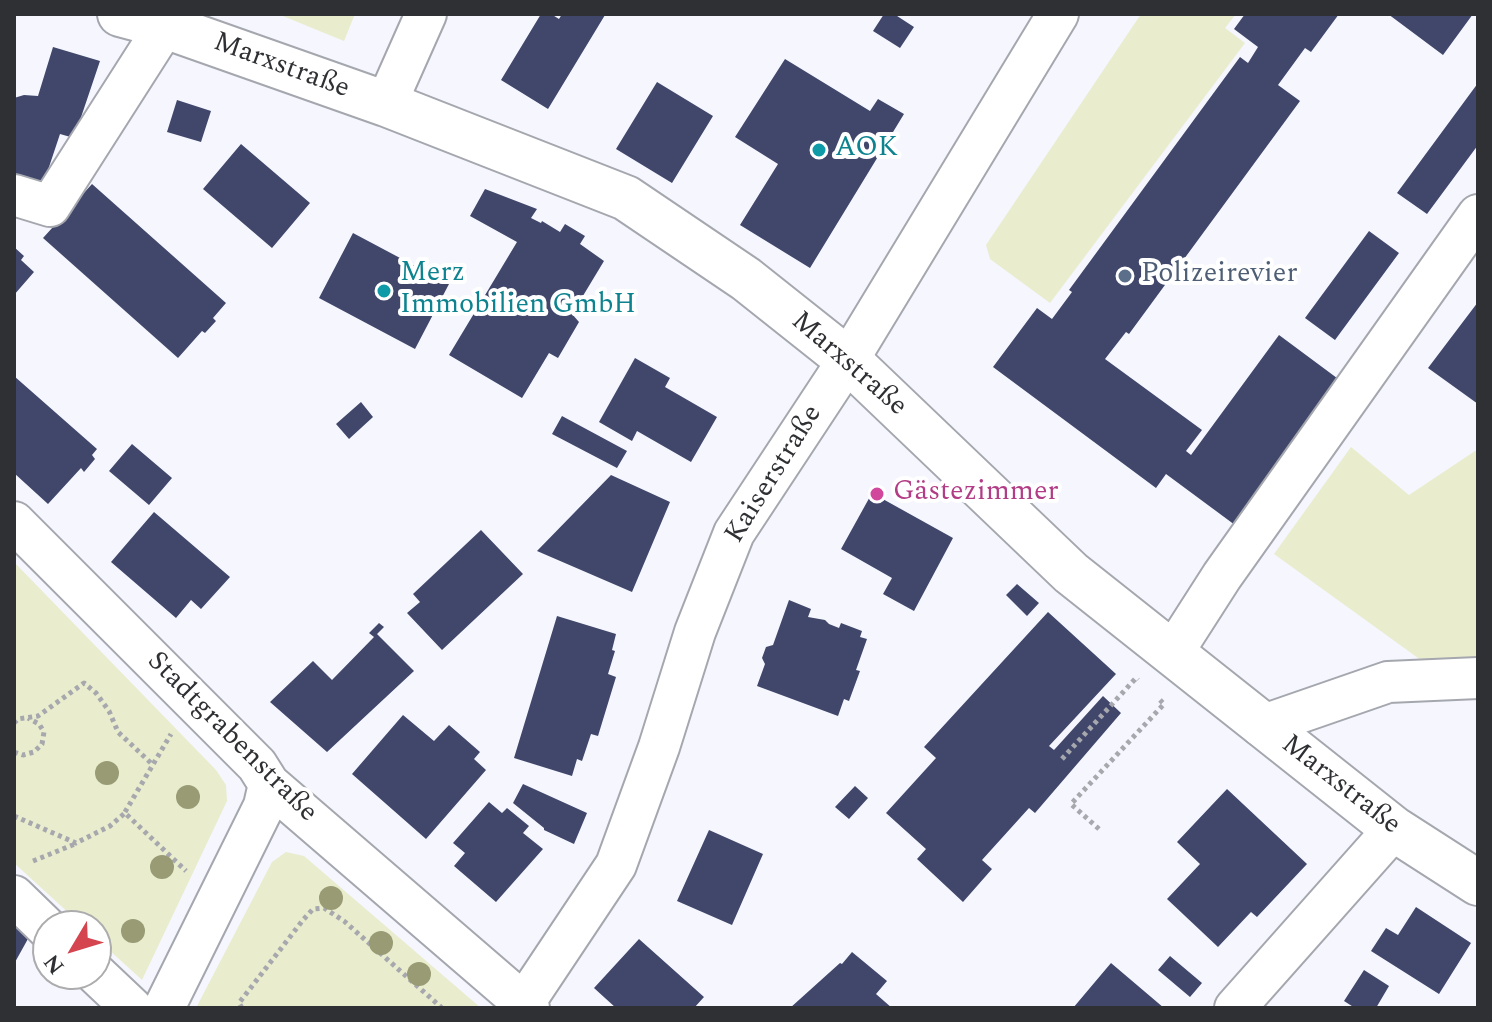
<!DOCTYPE html>
<html>
<head>
<meta charset="utf-8">
<style>
	body { margin:0 }
	#map { position:relative; width:1492px; height:1022px; overflow:hidden; background:#f5f6fe; font-family:Spectral,serif }
	canvas { display:block }
	.frame { position:absolute; inset:0; border:16px solid #2f3033; pointer-events:none }
	.north { position:absolute; left:32px; top:910px; width:80px; height:80px; box-sizing:border-box; background:#fff; border:2px solid #acacad; border-radius:50%; rotate:232deg; font-size:22px; font-weight:700; line-height:32px; text-align:center; color:#2f3033 }
	.north::after { content:''; display:block; margin:auto; width:28px; height:36px; background:#d54550; clip-path:polygon(50% 0,100% 100%,50% 72%,0 100%) }
</style>
</head>
<body>
<div id="map">
<canvas width="1492" height="1022"></canvas>
<div class="frame"></div>
<div class="north">N</div>
</div>
<script>
const ctx = document.querySelector('canvas').getContext('2d');
ctx.lineJoin = 'round';
function paint(path, color) { ctx.fillStyle = color; ctx.fill(path, 'evenodd'); }
const poly = rows => new Path2D(rows.map(r => 'M' + r).join(''));
function trace(path, color, width, dash) { ctx.strokeStyle = color; ctx.lineWidth = width; ctx.lineCap = dash ? 'butt' : 'round'; ctx.setLineDash(dash || []); ctx.stroke(path); }
function drawText(font, color, halo, rows, align = 'center') {
  ctx.font = font + ' Spectral,serif'; ctx.lineWidth = 8; ctx.setLineDash([]); ctx.textBaseline = 'middle'; ctx.strokeStyle = halo; ctx.fillStyle = color; for (const [text, x, y, turn = 0] of rows) {
    ctx.save(); ctx.translate(x, y); ctx.rotate((+turn || 0) * Math.PI / 180); ctx.textAlign = isNaN(turn) ? turn : align; if (halo) ctx.strokeText(text, 0, 0); ctx.fillText(text, 0, 0); ctx.restore();
  }
}
paint(poly([
	[278,14,355,14,344,41],
	[1141,14,1236,14,1225,28,1245,43,1050,303,990,259,986,245],
	[1351,447,1409,495,1478,449,1478,671,1425,663,1274,554],
	[14,562,216,770,226,785,227,801,142,980,96,938,96,926,83,926,14,863],
	[286,852,304,856,481,1008,196,1008,272,862]
]), '#e9edcd');
paint(poly([
	[541,14,551,14,559,19,562,14,605,15,548,109,501,80],
	[884,14,894,14,914,27,900,48,873,31],
	[1245,14,1339,14,1311,52,1305,48,1278,85,1300,101,1129,334,1126,332,1105,359,1202,430,1186,451,1191,455,1279,335,1345,384,1239,528,1166,474,1156,488,993,367,1037,308,1052,319,1072,292,1069,290,1240,57,1248,63,1258,47,1234,29],
	[1388,14,1473,14,1443,55],
	[53,47,100,61,74,138,60,134,41,191,14,183,14,98,24,95,38,96],
	[785,59,870,111,878,99,904,114,810,268,740,225,778,164,735,137],
	[657,82,713,116,672,183,616,149],
	[1478,83,1478,145,1427,214,1397,193],
	[177,100,211,111,201,142,167,132],
	[241,144,310,203,272,248,203,189],
	[92,184,226,303,213,318,216,321,205,333,202,331,178,358,43,238],
	[485,189,537,209,531,218,541,223,542,221,560,232,565,224,585,236,580,244,604,261,572,314,579,322,558,358,549,353,522,398,449,355,517,242,470,216],
	[1369,231,1399,253,1335,340,1305,318],
	[353,233,449,284,415,349,319,298],
	[14,247,24,256,21,260,34,272,14,295],
	[1478,302,1478,404,1428,368],
	[635,358,670,378,665,387,717,417,691,462,637,431,632,441,599,422],
	[14,376,97,449,92,455,95,459,84,472,81,468,48,504,14,473],
	[361,402,373,417,349,439,336,424],
	[562,416,627,451,617,468,552,434],
	[132,444,172,478,149,505,109,471],
	[611,475,670,502,632,592,537,551],
	[872,493,953,538,914,611,883,594,892,578,841,549],
	[154,512,230,577,201,609,191,600,176,618,111,562],
	[481,530,523,574,442,650,407,613,420,602,413,594],
	[1017,584,1039,603,1027,616,1006,595],
	[789,600,811,609,808,617,825,620,829,624,839,628,841,623,862,631,860,637,867,639,856,670,860,671,849,701,844,699,838,716,757,686,765,664,762,658,766,647,773,645],
	[1048,612,1116,674,1049,746,1054,750,1103,696,1121,713,1035,813,1029,808,982,860,992,869,963,902,917,859,926,849,886,813,936,758,924,747],
	[557,616,616,634,612,650,615,651,608,674,616,677,598,736,591,734,582,761,577,759,572,776,514,758],
	[379,623,384,627,377,634,414,671,327,752,270,702,313,661,332,680,374,637,369,633],
	[403,715,434,741,449,725,480,752,474,759,486,770,426,839,352,774],
	[523,784,587,813,574,844,544,830,544,828,513,803],
	[855,786,868,798,849,819,835,807],
	[1227,789,1307,864,1257,917,1251,912,1218,947,1167,899,1200,864,1177,842],
	[489,802,502,813,507,808,529,826,523,833,543,849,496,902,454,866,465,853,453,843],
	[709,830,763,854,732,925,677,901],
	[1416,907,1471,943,1439,994,1371,951,1386,928,1398,935],
	[14,924,29,937,14,964],
	[639,939,704,997,694,1008,616,1008,594,988],
	[852,952,887,981,876,994,892,1008,790,1008,840,963,842,964],
	[1170,956,1202,983,1190,997,1158,970],
	[1111,963,1164,1008,1073,1008],
	[1364,970,1389,986,1376,1008,1355,1008,1344,1001]
]), '#40476a');
const minor = poly([
	[386,104,426,14],
	[14,195,50,206,165,26],
	[14,522,257,765,269,784,529,1008],
	[1172,654,1222,576,1478,215],
	[1261,726,1388,682,1478,678],
	[14,896,48,929],
	[96,974,132,1008],
	[524,1003,616,865,659,747,695,632,734,533,848,360,1058,14],
	[164,1008,264,806,269,784],
	[1235,1008,1394,829]
]);
const major = poly([
	[120,14,165,26,386,104,626,198,746,279,848,360,1071,573,1394,829,1478,883]
]);
trace(minor, '#a5a7af', 44);
trace(major, '#a5a7af', 48);
trace(poly([
	[14,723,18,719,38,716,84,683,96,693,109,711,118,732,152,764],
	[14,752,23,755,34,752,42,744,44,732,39,724,28,718],
	[1062,759,1136,678,1138,680],
	[125,812,171,734],
	[14,816,76,843,110,826,125,813,186,871],
	[1099,829,1071,804,1164,704,1160,700],
	[33,861,75,844],
	[242,1008,239,1003,303,920,313,909,324,908,344,921,442,1008]
]), '#a7a8ae', 5, [4, 4]);
trace(minor, '#fff', 40);
trace(major, '#fff', 44);
ctx.fillStyle = '#989b74';
for (const [x, y] of [
	[107,773],
	[188,797],
	[162,867],
	[331,898],
	[133,931],
	[381,943],
	[419,974]
]) { ctx.beginPath(); ctx.arc(x, y, 12, 0, 2 * Math.PI); ctx.fill(); }
for (const [x, y, r, color] of [
	[819,150,8,"#0f9aa8"],
	[1125,276,8,"#5c6f8a"],
	[384,291,8,"#0f9aa8"],
	[877,494,8,"#d1479c"]
]) { const dot = new Path2D(); dot.arc(x, y, r, 0, 2 * Math.PI); ctx.fillStyle = color; ctx.fill(dot); trace(dot, '#fff', 3); }
drawText('28px', '#2f3033', '#fff', [
	["Marxstraße",281,67,20],
	["Marxstraße",848,365,41],
	["Kaiserstraße",775,475,-58],
	["Stadtgrabenstraße",231,738,45],
	["Marxstraße",1340,786,38]
]);
drawText('28px', '#0d838f', '#fff', [
	["AOK",835,150],
	["Merz",400,275],
	["Immobilien GmbH",400,307]
], 'left');
drawText('28px', '#4e5e75', '#fff', [
	["Polizeirevier",1141,276]
], 'left');
drawText('28px', '#b23c85', '#fff', [
	["Gästezimmer",893,494]
], 'left');
</script>
</body>
</html>
